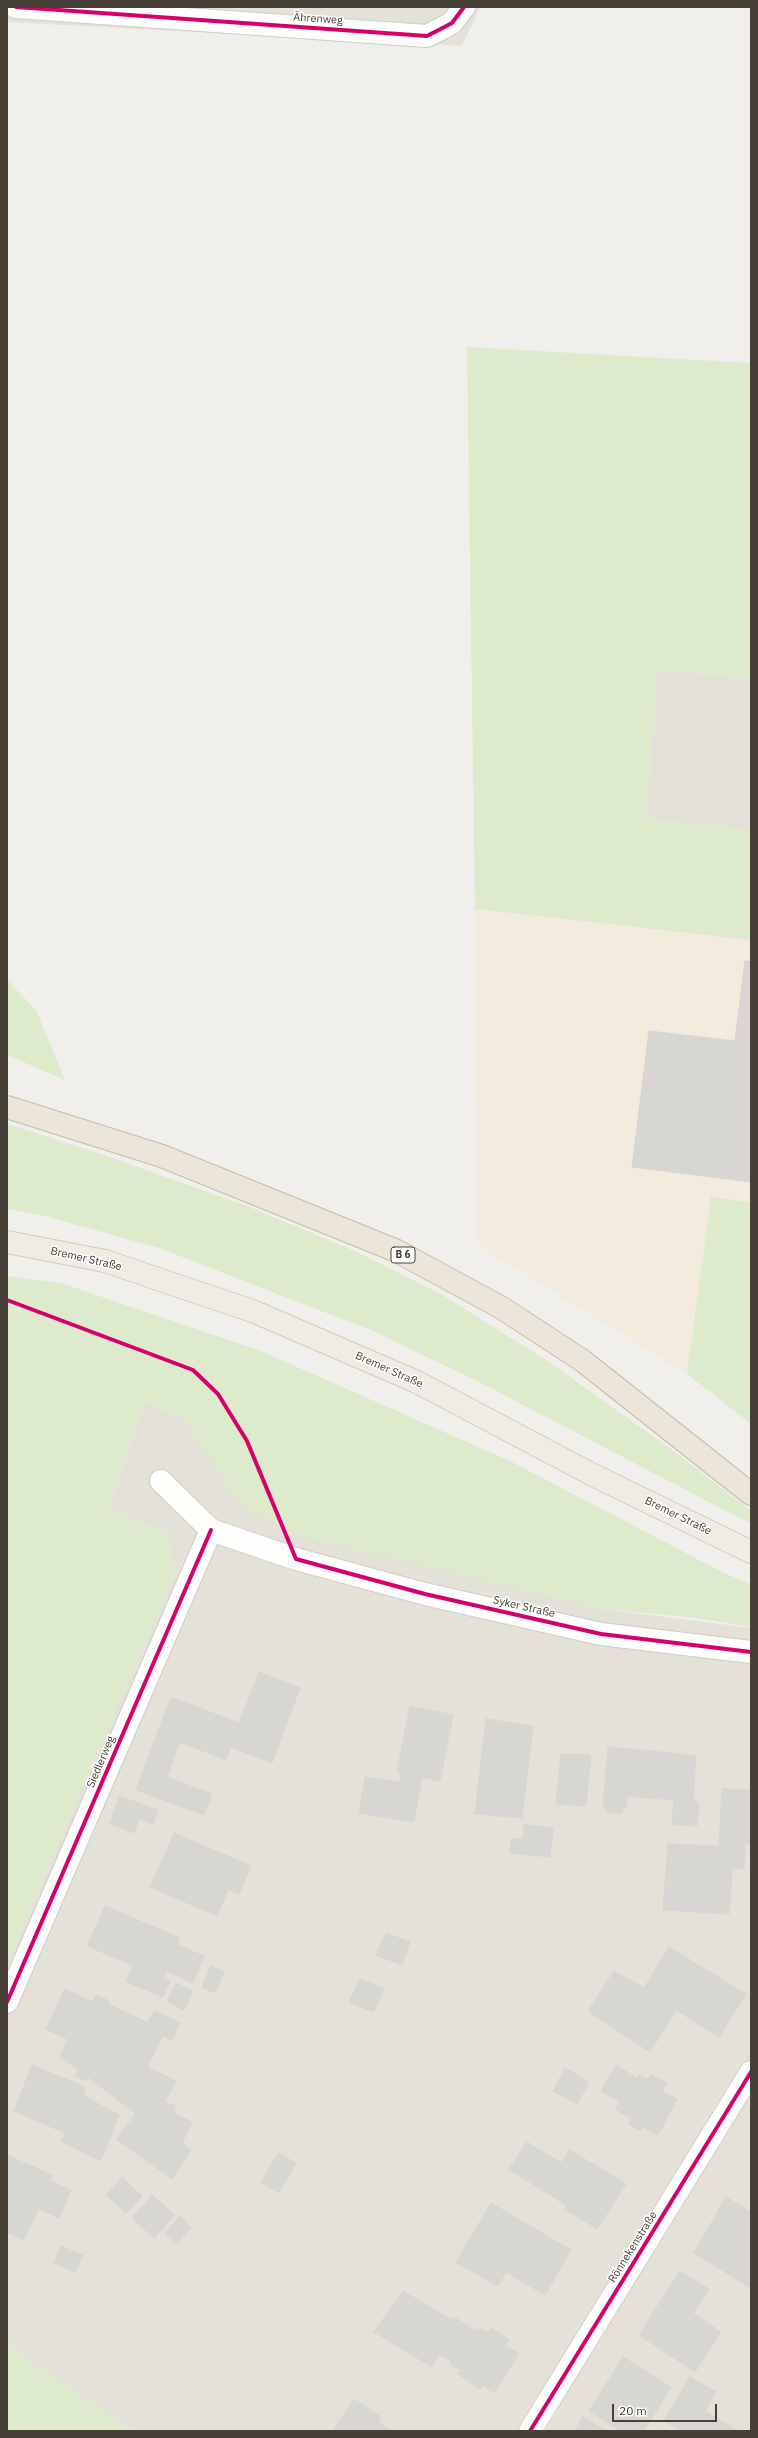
<!DOCTYPE html>
<html>
<head>
<meta charset="utf-8">
<style>
	body { margin:0 }
	#map { position:relative; width:758px; height:2438px; overflow:hidden; background:#f0efeb; font-family:"IBM Plex Sans",sans-serif }
	canvas { display:block }
	.frame { position:absolute; inset:0; border:8px solid #464037; pointer-events:none }
	.scale { position:absolute; left:612px; top:2404px; width:105px; height:18px; box-sizing:border-box; border:2px solid #464037; border-top:0; padding-left:5px; font-size:12px; line-height:14px; white-space:nowrap; color:#464037; -webkit-text-stroke:3px #fff; paint-order:stroke }
</style>
</head>
<body>
<div id="map">
<canvas width="758" height="2438"></canvas>
<div class="frame"></div>
<div class="scale">20 m</div>
</div>
<script>
const ctx = document.querySelector('canvas').getContext('2d');
ctx.lineJoin = 'round';
function paint(path, color) { ctx.fillStyle = color; ctx.fill(path, 'evenodd'); }
const poly = rows => new Path2D(rows.map(r => 'M' + r).join(''));
function trace(path, color, width, dash) { ctx.strokeStyle = color; ctx.lineWidth = width; ctx.lineCap = dash ? 'butt' : 'round'; ctx.setLineDash(dash || []); ctx.stroke(path); }
function drawText(font, color, halo, rows, align = 'center') {
  ctx.font = font + ' "IBM Plex Sans",sans-serif'; ctx.lineWidth = 3; ctx.setLineDash([]); ctx.textBaseline = 'middle'; ctx.strokeStyle = halo; ctx.fillStyle = color; for (const [text, x, y, turn = 0] of rows) {
    ctx.save(); ctx.translate(x, y); ctx.rotate((+turn || 0) * Math.PI / 180); ctx.textAlign = isNaN(turn) ? turn : align; if (halo) ctx.strokeText(text, 0, 0); ctx.fillText(text, 0, 0); ctx.restore();
  }
}
paint(poly([
	[7,7,480,7,462,46,7,22],
	[657,670,751,678,751,830,646,819],
	[145,1402,183,1418,230,1488,254,1511,596,1608,751,1628,751,2431,132,2431,7,2344,7,1962,175,1573,167,1532,108,1509]
]), '#e4e1d8');
paint(poly([
	[475,909,751,940,751,1203,711,1197,687,1374,478,1245]
]), '#f2ebde');
paint(poly([
	[467,347,751,363,751,678,657,670,646,819,751,830,751,940,475,909],
	[7,980,36,1010,65,1080,7,1055],
	[7,1124,101,1154,247,1206,357,1252,441,1294,549,1362,679,1455,751,1511,751,1524,485,1385,373,1331,159,1248,45,1216,7,1209],
	[711,1196,751,1203,751,1424,687,1374],
	[7,1276,61,1283,261,1351,512,1462,724,1573,751,1584,751,1627,695,1618,596,1608,300,1536,254,1511,229,1488,183,1418,145,1402,108,1509,167,1532,175,1573,7,1962],
	[7,2344,132,2431,7,2431]
]), '#deeacc');
const building = poly([
	[745,961,751,962,751,1182,632,1167,649,1031,735,1041,745,961],
	[259,1672,300,1688,272,1763,230,1747,259,1672],
	[171,1697,239,1723,226,1760,180,1742,167,1777,212,1794,204,1815,136,1790,171,1697],
	[410,1706,453,1715,440,1781,397,1772,410,1706],
	[486,1719,533,1726,522,1818,475,1814,486,1719],
	[608,1747,651,1751,647,1798,627,1796,626,1807,621,1814,609,1813,603,1807,608,1747],
	[651,1751,696,1756,693,1801,647,1798,651,1751],
	[561,1754,591,1755,586,1806,556,1804,561,1754],
	[402,1773,422,1777,414,1822,359,1813,365,1777,400,1782,402,1773],
	[722,1789,750,1790,751,1844,745,1843,744,1869,734,1868,734,1847,719,1846,722,1789],
	[119,1796,158,1810,153,1824,139,1819,134,1833,110,1824,119,1796],
	[674,1800,699,1802,697,1826,672,1824,674,1800],
	[524,1825,553,1828,550,1857,510,1853,511,1839,523,1839,524,1825],
	[174,1833,251,1866,239,1894,162,1861,174,1833],
	[668,1844,734,1847,729,1914,663,1910,668,1844],
	[162,1861,228,1890,217,1916,150,1887,162,1861],
	[105,1906,180,1938,163,1978,87,1946,105,1906],
	[386,1933,410,1942,402,1965,376,1955,386,1933],
	[178,1945,204,1956,193,1983,166,1971,178,1945],
	[669,1947,746,1994,719,2037,676,2010,660,2036,627,2016,669,1947],
	[133,1965,170,1981,163,1997,126,1982,133,1965],
	[211,1966,224,1972,215,1993,202,1987,211,1966],
	[614,1971,644,1988,627,2016,660,2036,650,2052,588,2011,614,1971],
	[360,1979,384,1988,374,2012,349,2002,360,1979],
	[176,1983,193,1991,184,2010,167,2001,176,1983],
	[65,1989,93,2002,97,1995,109,2001,108,2004,165,2031,144,2074,136,2071,134,2075,120,2068,122,2064,100,2053,86,2081,75,2076,88,2049,46,2029,65,1989],
	[154,2011,180,2023,172,2040,162,2035,165,2031,148,2023,154,2011],
	[68,2039,88,2049,78,2070,60,2056,68,2039],
	[100,2053,122,2064,120,2068,134,2075,136,2071,144,2074,147,2067,176,2081,165,2102,175,2106,175,2114,192,2122,182,2143,191,2150,172,2179,116,2139,136,2114,88,2077,100,2053],
	[32,2065,85,2087,84,2096,65,2133,14,2111,32,2065],
	[616,2065,637,2078,639,2075,647,2079,652,2075,667,2083,662,2091,677,2099,658,2135,643,2127,640,2130,629,2124,632,2119,615,2109,619,2102,601,2091,616,2065],
	[565,2068,589,2082,577,2104,553,2091,565,2068],
	[84,2096,119,2115,101,2161,61,2141,84,2096],
	[527,2142,561,2163,570,2150,626,2184,597,2229,565,2209,567,2206,509,2169,527,2142],
	[278,2153,296,2163,279,2193,261,2182,278,2153],
	[7,2155,52,2175,50,2181,71,2190,59,2218,38,2209,31,2224,7,2214,7,2155],
	[122,2177,142,2196,126,2213,106,2195,122,2177],
	[152,2195,175,2215,154,2238,132,2218,152,2195],
	[726,2197,751,2212,751,2288,694,2253,726,2197],
	[491,2203,571,2250,545,2295,506,2272,498,2286,456,2262,491,2203],
	[7,2214,31,2224,24,2240,7,2232,7,2214],
	[180,2216,191,2227,177,2244,165,2233,180,2216],
	[61,2246,83,2255,75,2272,54,2263,61,2246],
	[680,2271,709,2289,693,2313,721,2332,695,2372,639,2335,680,2271],
	[403,2291,452,2320,450,2324,441,2318,429,2337,438,2343,433,2350,440,2354,432,2367,374,2332,403,2291],
	[454,2317,476,2331,478,2327,488,2333,490,2327,509,2340,505,2345,519,2354,494,2393,483,2386,480,2389,458,2374,461,2371,450,2364,452,2362,433,2350,438,2343,429,2337,441,2318,450,2324,454,2317],
	[623,2357,671,2387,644,2431,620,2431,589,2411,623,2357],
	[690,2377,716,2392,705,2411,738,2431,682,2431,664,2421,690,2377],
	[354,2399,381,2417,378,2422,393,2431,333,2431,354,2399],
	[582,2417,607,2431,575,2431,582,2417]
]);
paint(building, '#d8d6d2');
trace(building, '#d8d6d1', 1);
const minor = poly([
	[16,7,427,36,452,23,464,7],
	[161,1481,211,1530,296,1559,425,1594,601,1634,751,1652],
	[7,2002,211,1530],
	[530,2431,751,2072]
]);
const major = poly([
	[7,1242,105,1261,255,1312,417,1382,593,1475,751,1552]
]);
const highway = poly([
	[7,1107,162,1156,397,1251,502,1308,583,1361,751,1494]
]);
trace(minor, '#cecdc8', 24);
trace(major, '#d2cbb9', 24);
trace(highway, '#c7bca7', 24);
trace(minor, '#fdfdfc', 22);
trace(major, '#f0ece4', 22);
trace(highway, '#ece6da', 22);
trace(poly([
	[16,7,427,36,452,23,464,7],
	[7,1300,193,1370,218,1394,247,1441,296,1559,425,1594,601,1634,751,1652],
	[7,2002,211,1530],
	[530,2431,751,2072]
]), '#d6006c', 4);
for (const [x, y, w] of [
	[403,1255,24]
]) { const box = new Path2D(); box.roundRect(x - w / 2, y - 8, w, 16, 3); ctx.fillStyle = '#fff'; ctx.fill(box); trace(box, '#464037', 1); }
drawText('bold 10px', '#464037', null, [
	["B 6",403,1255]
]);
drawText('11px', '#464037', '#fff', [
	["Ährenweg",318,19,4],
	["Bremer Straße",86,1259,13],
	["Bremer Straße",389,1370,24],
	["Bremer Straße",678,1516,26],
	["Syker Straße",524,1607,13],
	["Siedlerweg",101,1762,-67],
	["Rönnekenstraße",633,2247,-58]
]);
</script>
</body>
</html>
